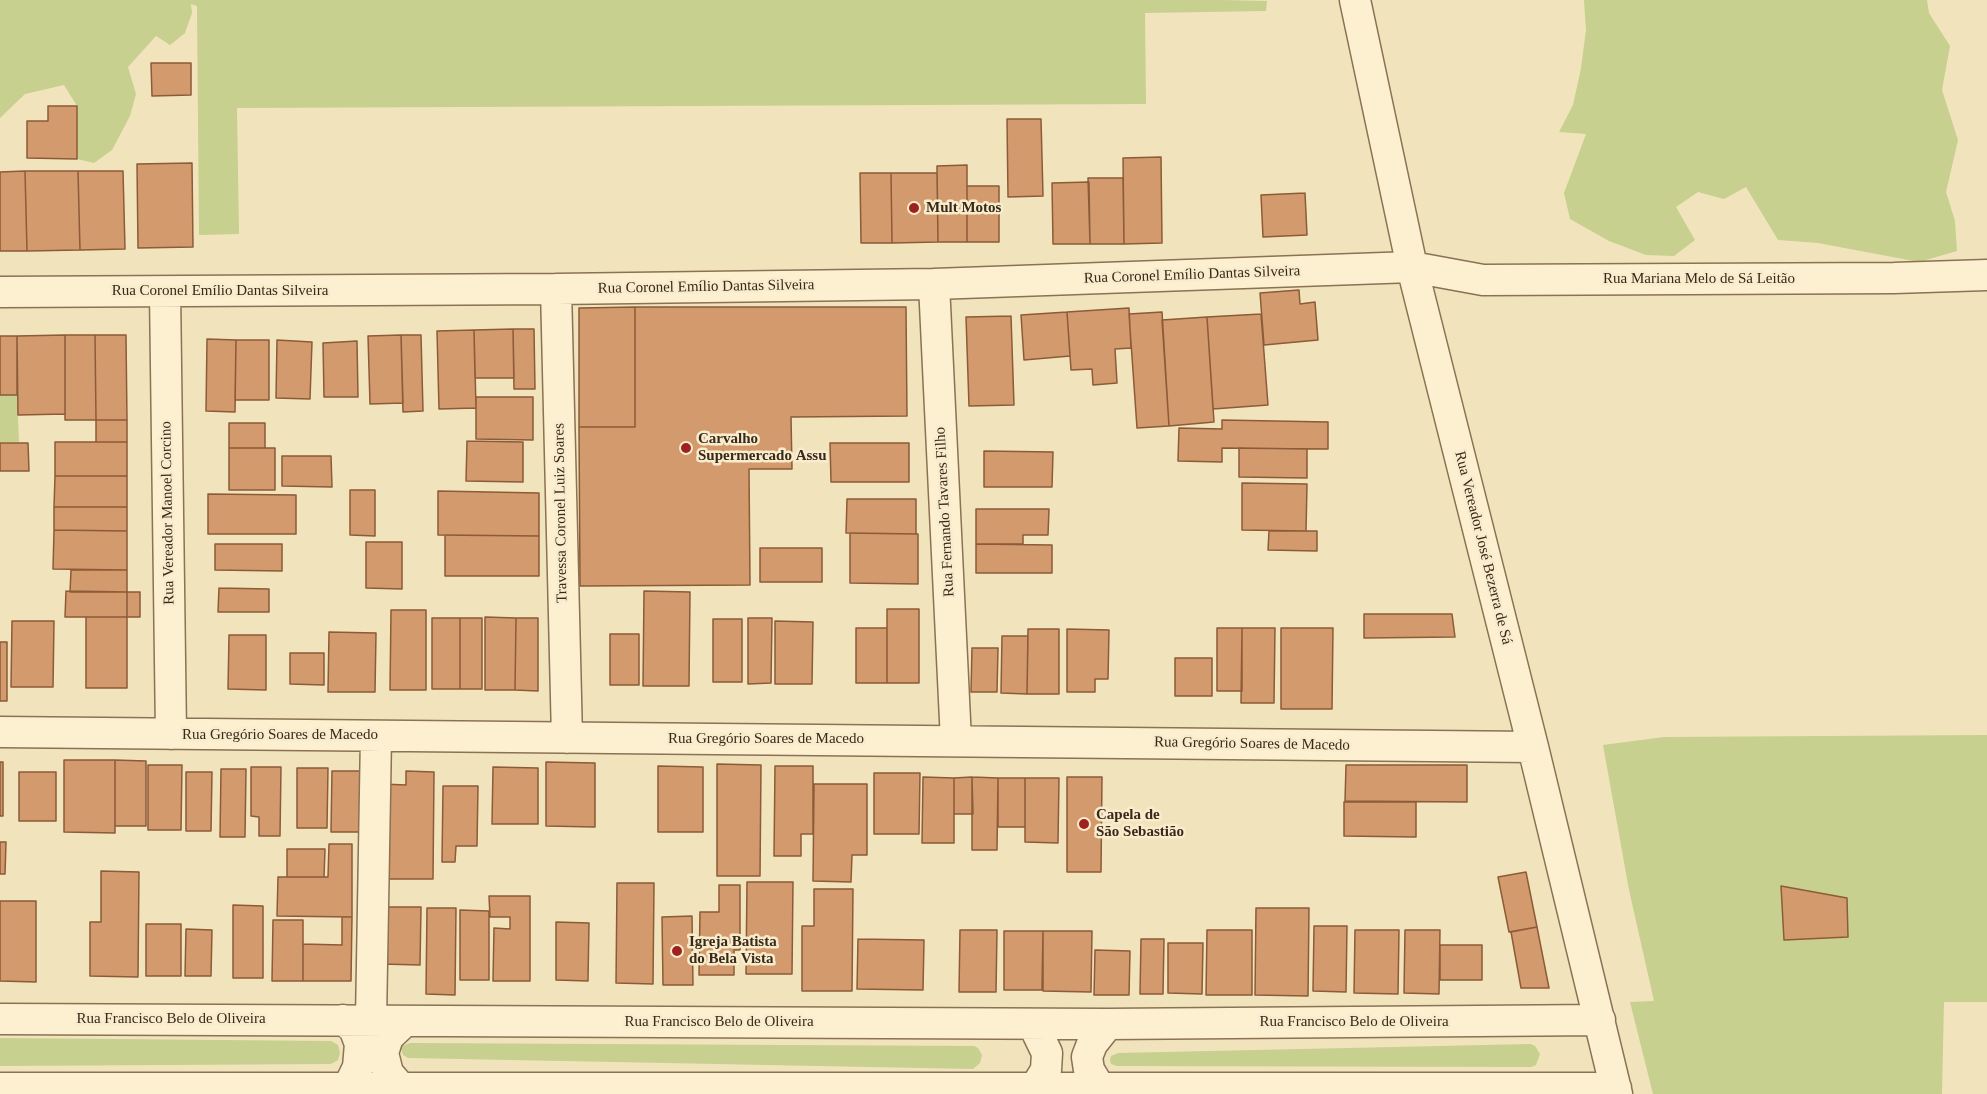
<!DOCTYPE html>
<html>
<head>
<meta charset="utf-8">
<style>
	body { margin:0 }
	canvas { display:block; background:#f1e3bc }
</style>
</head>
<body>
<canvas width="1987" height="1094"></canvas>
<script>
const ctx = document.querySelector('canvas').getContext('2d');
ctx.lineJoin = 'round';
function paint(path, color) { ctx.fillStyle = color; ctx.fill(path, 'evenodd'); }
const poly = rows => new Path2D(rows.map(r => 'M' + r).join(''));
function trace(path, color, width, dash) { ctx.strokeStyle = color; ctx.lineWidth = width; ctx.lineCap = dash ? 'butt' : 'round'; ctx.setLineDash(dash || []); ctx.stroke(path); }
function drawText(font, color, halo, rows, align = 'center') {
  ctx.font = font + ' Georgia,serif'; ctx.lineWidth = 5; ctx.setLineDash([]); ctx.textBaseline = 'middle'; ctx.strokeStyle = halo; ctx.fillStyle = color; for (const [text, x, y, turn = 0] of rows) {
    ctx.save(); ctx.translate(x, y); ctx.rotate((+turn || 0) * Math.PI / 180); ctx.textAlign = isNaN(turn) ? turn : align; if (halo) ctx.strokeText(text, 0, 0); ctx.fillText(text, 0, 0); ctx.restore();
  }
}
paint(poly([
	[0,0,1222,0,1267,1,1266,11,1145,13,1146,104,237,108,239,234,199,235,197,6,191,4,192,13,185,33,170,45,156,36,128,67,136,94,130,116,112,150,94,163,77,159,77,106,64,85,25,94,0,118],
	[1584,0,1927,0,1929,13,1950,46,1942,90,1958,140,1946,192,1955,221,1957,251,1919,262,1818,243,1778,240,1746,187,1724,199,1698,192,1676,207,1695,240,1674,256,1646,255,1609,241,1570,219,1564,193,1586,134,1559,132,1573,105,1581,68,1586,30],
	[0,395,17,395,19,442,0,442],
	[1987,735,1987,1002,1944,1002,1942,1094,1653,1094,1630,1002,1654,1001,1629,890,1603,745,1664,737],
	[0,1038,331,1041,338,1045,340,1053,338,1060,331,1064,0,1066],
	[410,1043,974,1046,978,1048,982,1055,980,1063,973,1069,408,1058,403,1055,401,1049,402,1046],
	[1531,1044,1535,1046,1540,1054,1536,1065,1531,1067,1117,1066,1111,1064,1110,1060,1111,1056,1118,1053]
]), '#c7d08f');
const building = poly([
	[151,63,191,63,191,95,152,96,151,63],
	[48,106,77,106,77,159,27,158,27,121,48,121,48,106],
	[1007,119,1041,119,1043,196,1008,197,1007,119],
	[1161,157,1162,243,1124,244,1123,158,1161,157],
	[192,163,193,247,138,248,137,164,192,163],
	[967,165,967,242,938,242,937,166,967,165],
	[25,171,27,251,0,251,0,172,25,171],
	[25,171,78,171,80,250,27,251,25,171],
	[78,171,123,171,125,249,80,250,78,171],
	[860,173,891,173,892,243,861,243,860,173],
	[891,173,937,173,938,242,892,243,891,173],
	[1088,178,1123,178,1124,244,1090,244,1088,178],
	[1089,182,1090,244,1053,244,1052,183,1089,182],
	[967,186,999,186,999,242,967,242,967,186],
	[1305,193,1307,235,1263,237,1261,195,1305,193],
	[1299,290,1300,304,1315,302,1318,340,1264,345,1260,293,1299,290],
	[635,307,906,307,907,416,791,417,792,469,749,469,750,585,580,586,579,427,635,427,635,307],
	[635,307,635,427,579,427,579,308,635,307],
	[1129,308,1131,348,1115,349,1117,383,1093,385,1092,369,1071,370,1067,312,1129,308],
	[1067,312,1070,356,1024,360,1021,315,1067,312],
	[1162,312,1169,426,1137,428,1129,314,1162,312],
	[1261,314,1268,405,1213,409,1207,317,1261,314],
	[1011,316,1014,405,969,406,966,317,1011,316],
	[1207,317,1214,422,1169,426,1162,320,1207,317],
	[513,329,534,329,535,389,514,389,513,329],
	[513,329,514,378,475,378,474,330,513,329],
	[474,330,476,408,439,409,437,331,474,330],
	[65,335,95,335,96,420,65,420,65,335],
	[65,335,65,414,18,415,17,336,65,335],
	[95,335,126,335,127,420,96,420,95,335],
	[401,335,421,335,423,411,403,412,401,335],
	[401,335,403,403,370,404,368,336,401,335],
	[0,336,17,336,17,395,0,395,0,336],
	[207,339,236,340,235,412,206,411,207,339],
	[236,340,269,340,269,400,235,400,236,340],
	[277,340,312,342,310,399,276,398,277,340],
	[357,341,358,397,324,397,323,343,357,341],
	[476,397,533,397,533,440,476,439,476,397],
	[96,420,127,420,127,442,96,442,96,420],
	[1222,420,1328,422,1328,449,1222,448,1222,462,1178,461,1179,428,1222,429,1222,420],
	[229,423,265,423,265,448,229,448,229,423],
	[467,441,523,442,523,482,466,481,467,441],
	[55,442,127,442,127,476,55,476,55,442],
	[0,443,28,443,29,471,0,471,0,443],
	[830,443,909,443,909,482,831,482,830,443],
	[229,448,275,448,275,490,229,490,229,448],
	[1239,448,1307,449,1307,478,1239,477,1239,448],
	[984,451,1053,452,1052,487,984,487,984,451],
	[282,456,331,456,332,487,282,486,282,456],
	[55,476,127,476,127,507,54,507,55,476],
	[1242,483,1307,484,1306,531,1242,530,1242,483],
	[350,490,375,490,375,536,350,535,350,490],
	[438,491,539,493,539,536,438,535,438,491],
	[208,494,296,495,296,534,208,534,208,494],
	[847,499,916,499,916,534,846,533,847,499],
	[54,507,127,507,127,531,54,530,54,507],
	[976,509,1049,509,1048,535,1023,535,1023,544,976,544,976,509],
	[54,530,127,531,127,570,53,569,54,530],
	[1269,531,1317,531,1317,551,1268,550,1269,531],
	[850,533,918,534,918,584,850,583,850,533],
	[445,535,539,536,539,576,445,576,445,535],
	[366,542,402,542,402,589,366,588,366,542],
	[215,544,282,544,282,571,215,570,215,544],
	[976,544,1052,545,1052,573,976,573,976,544],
	[760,548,822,548,822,582,760,582,760,548],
	[71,570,127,570,127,592,70,592,71,570],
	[219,588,269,589,269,612,218,612,219,588],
	[66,591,127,592,127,617,65,617,66,591],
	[644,591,690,592,689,686,643,686,644,591],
	[127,592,140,592,140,617,127,617,127,592],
	[887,609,919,609,919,683,887,683,887,609],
	[391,610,426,610,426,690,390,690,391,610],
	[1364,614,1452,614,1455,637,1364,638,1364,614],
	[86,617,127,617,127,688,86,688,86,617],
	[485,617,516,618,515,690,485,690,485,617],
	[432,618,460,618,460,689,432,689,432,618],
	[460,618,482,618,482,689,460,689,460,618],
	[516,618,538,618,538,691,515,690,516,618],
	[748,618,772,618,771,683,748,684,748,618],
	[713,619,742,619,742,682,713,682,713,619],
	[12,621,54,621,53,687,11,687,12,621],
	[775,621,813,622,812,684,775,684,775,621],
	[856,628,887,628,887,683,856,683,856,628],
	[1217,628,1242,628,1242,691,1217,691,1217,628],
	[1242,628,1275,628,1274,703,1241,703,1242,628],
	[1281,628,1333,628,1332,709,1281,709,1281,628],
	[1028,629,1059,629,1059,694,1027,694,1028,629],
	[1067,629,1109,630,1108,679,1095,679,1095,692,1067,692,1067,629],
	[329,632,376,633,375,692,328,692,329,632],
	[610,634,639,634,639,685,610,685,610,634],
	[229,635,266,635,266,690,228,689,229,635],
	[1002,636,1028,636,1027,694,1001,693,1002,636],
	[0,642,7,642,7,701,0,701,0,642],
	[972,648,998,648,997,692,971,692,972,648],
	[290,653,324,653,324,685,290,684,290,653],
	[1175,658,1212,658,1212,696,1175,696,1175,658],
	[64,760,115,760,115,833,64,832,64,760],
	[115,760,146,761,146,826,115,826,115,760],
	[0,762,3,762,3,816,0,816,0,762],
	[546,762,595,763,595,827,546,826,546,762],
	[717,764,761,765,760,876,717,876,717,764],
	[148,765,182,765,181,830,148,830,148,765],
	[1346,765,1467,765,1467,802,1345,801,1346,765],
	[658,766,703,767,703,832,658,832,658,766],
	[775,766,813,766,813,834,801,834,801,856,774,856,775,766],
	[251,767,281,767,280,836,259,836,259,817,251,816,251,767],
	[493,767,538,768,538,824,492,824,493,767],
	[297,768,328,768,327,828,297,828,297,768],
	[221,769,246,769,245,837,220,837,221,769],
	[332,771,361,771,360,832,331,832,332,771],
	[406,771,434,772,433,879,381,879,382,784,406,785,406,771],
	[19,772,56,772,56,821,19,821,19,772],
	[186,772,212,772,211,831,186,831,186,772],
	[874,773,920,773,919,834,874,834,874,773],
	[923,777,954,778,954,843,922,843,923,777],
	[972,777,973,814,954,814,954,778,972,777],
	[972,777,998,778,997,850,972,850,972,777],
	[1067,777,1102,777,1101,872,1067,872,1067,777],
	[998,778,1025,778,1025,827,998,827,998,778],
	[1025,778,1059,778,1058,843,1025,842,1025,778],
	[814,784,867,784,867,855,852,855,851,882,813,881,814,784],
	[443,786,478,786,477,846,456,846,455,862,442,862,443,786],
	[1344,802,1416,802,1416,837,1344,836,1344,802],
	[0,842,6,842,5,874,0,874,0,842],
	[329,844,352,844,352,917,277,916,278,877,328,877,329,844],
	[287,849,325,849,324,877,287,877,287,849],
	[101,871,139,872,138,977,90,976,90,922,101,922,101,871],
	[1526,872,1537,927,1509,932,1498,877,1526,872],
	[747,882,793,882,792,974,746,974,747,882],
	[617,883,654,883,653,984,616,983,617,883],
	[719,885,740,885,740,950,734,950,734,975,699,975,700,912,719,912,719,885],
	[1781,886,1847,898,1848,937,1784,940,1781,886],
	[814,889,853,889,852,991,802,991,802,926,814,926,814,889],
	[489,896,530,896,530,981,493,981,494,928,510,929,510,917,490,917,489,896],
	[0,901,36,901,36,982,0,981,0,901],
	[233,905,263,906,263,978,233,978,233,905],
	[382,907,421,907,420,965,381,964,382,907],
	[427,908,456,908,455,995,426,994,427,908],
	[1256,908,1309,908,1308,996,1255,995,1256,908],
	[460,910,489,911,489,980,460,980,460,910],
	[692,916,693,985,663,985,662,917,692,916],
	[342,917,352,917,351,981,303,981,303,944,342,945,342,917],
	[273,920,303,920,303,981,272,981,273,920],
	[556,922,589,923,588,981,556,980,556,922],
	[146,924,181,924,181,976,146,976,146,924],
	[1314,926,1347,926,1346,992,1313,991,1314,926],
	[1537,927,1549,988,1521,988,1511,932,1537,927],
	[186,929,212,930,211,976,185,976,186,929],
	[960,930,997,930,996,992,959,992,960,930],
	[1207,930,1252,930,1252,995,1206,995,1207,930],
	[1355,930,1399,930,1398,994,1354,993,1355,930],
	[1405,930,1440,930,1439,994,1404,993,1405,930],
	[1004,931,1043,931,1042,990,1004,990,1004,931],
	[1043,931,1092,931,1091,992,1043,991,1043,931],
	[858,939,924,940,923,990,857,989,858,939],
	[1141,939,1164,939,1163,994,1140,994,1141,939],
	[1168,943,1203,943,1202,994,1168,993,1168,943],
	[1440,945,1482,945,1482,980,1440,980,1440,945],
	[1095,950,1130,951,1129,995,1094,995,1095,950]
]);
paint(building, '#d39a6e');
trace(building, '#8c5b38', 1.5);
const street = poly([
	[1355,0,1412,267,1533,747,1617,1094],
	[934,284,956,741],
	[556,289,567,738],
	[0,292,556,289,934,284,1412,267,1483,280,1894,278,1987,275],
	[165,292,171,734],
	[0,732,1533,747],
	[0,1019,1108,1024,1600,1020],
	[343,1020,354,1028,360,1044,358,1067,348,1088],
	[371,1020,376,736],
	[1033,1024,1047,1053,1046,1070,1035,1088],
	[400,1087,388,1073,383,1053,388,1037,405,1021],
	[0,1088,1616,1088],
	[1100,1088,1089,1070,1087,1057,1092,1044,1108,1024]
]);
trace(street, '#8a7254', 33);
trace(street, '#fcf0d0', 30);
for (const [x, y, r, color] of [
	[914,208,6,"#9f211f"],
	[686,448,6,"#9f211f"],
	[1084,824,6,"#9f211f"],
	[677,951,6,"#9f211f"]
]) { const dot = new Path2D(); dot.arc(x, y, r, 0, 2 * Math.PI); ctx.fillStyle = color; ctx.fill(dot); trace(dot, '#f8eccc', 2); }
drawText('bold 15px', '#38291a', '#f8eccc', [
	["Mult Motos",926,208],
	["Carvalho",698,439],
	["Supermercado Assu",698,456],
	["Capela de",1096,815],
	["São Sebastião",1096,832],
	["Igreja Batista",689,942],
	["do Bela Vista",689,959]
], 'left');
drawText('15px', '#38291a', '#f8eccc', [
	["Rua Coronel Emílio Dantas Silveira",1192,275,-2],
	["Rua Mariana Melo de Sá Leitão",1699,279],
	["Rua Coronel Emílio Dantas Silveira",706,287,-1],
	["Rua Coronel Emílio Dantas Silveira",220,291],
	["Rua Fernando Tavares Filho",945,512,-93],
	["Rua Vereador Manoel Corcino",168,513,-91],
	["Travessa Coronel Luiz Soares",561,513,-91],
	["Rua Vereador José Bezerra de Sá",1483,548,76],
	["Rua Gregório Soares de Macedo",280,735],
	["Rua Gregório Soares de Macedo",766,739],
	["Rua Gregório Soares de Macedo",1252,744,1],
	["Rua Francisco Belo de Oliveira",171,1019],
	["Rua Francisco Belo de Oliveira",719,1022],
	["Rua Francisco Belo de Oliveira",1354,1022]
]);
</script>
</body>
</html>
